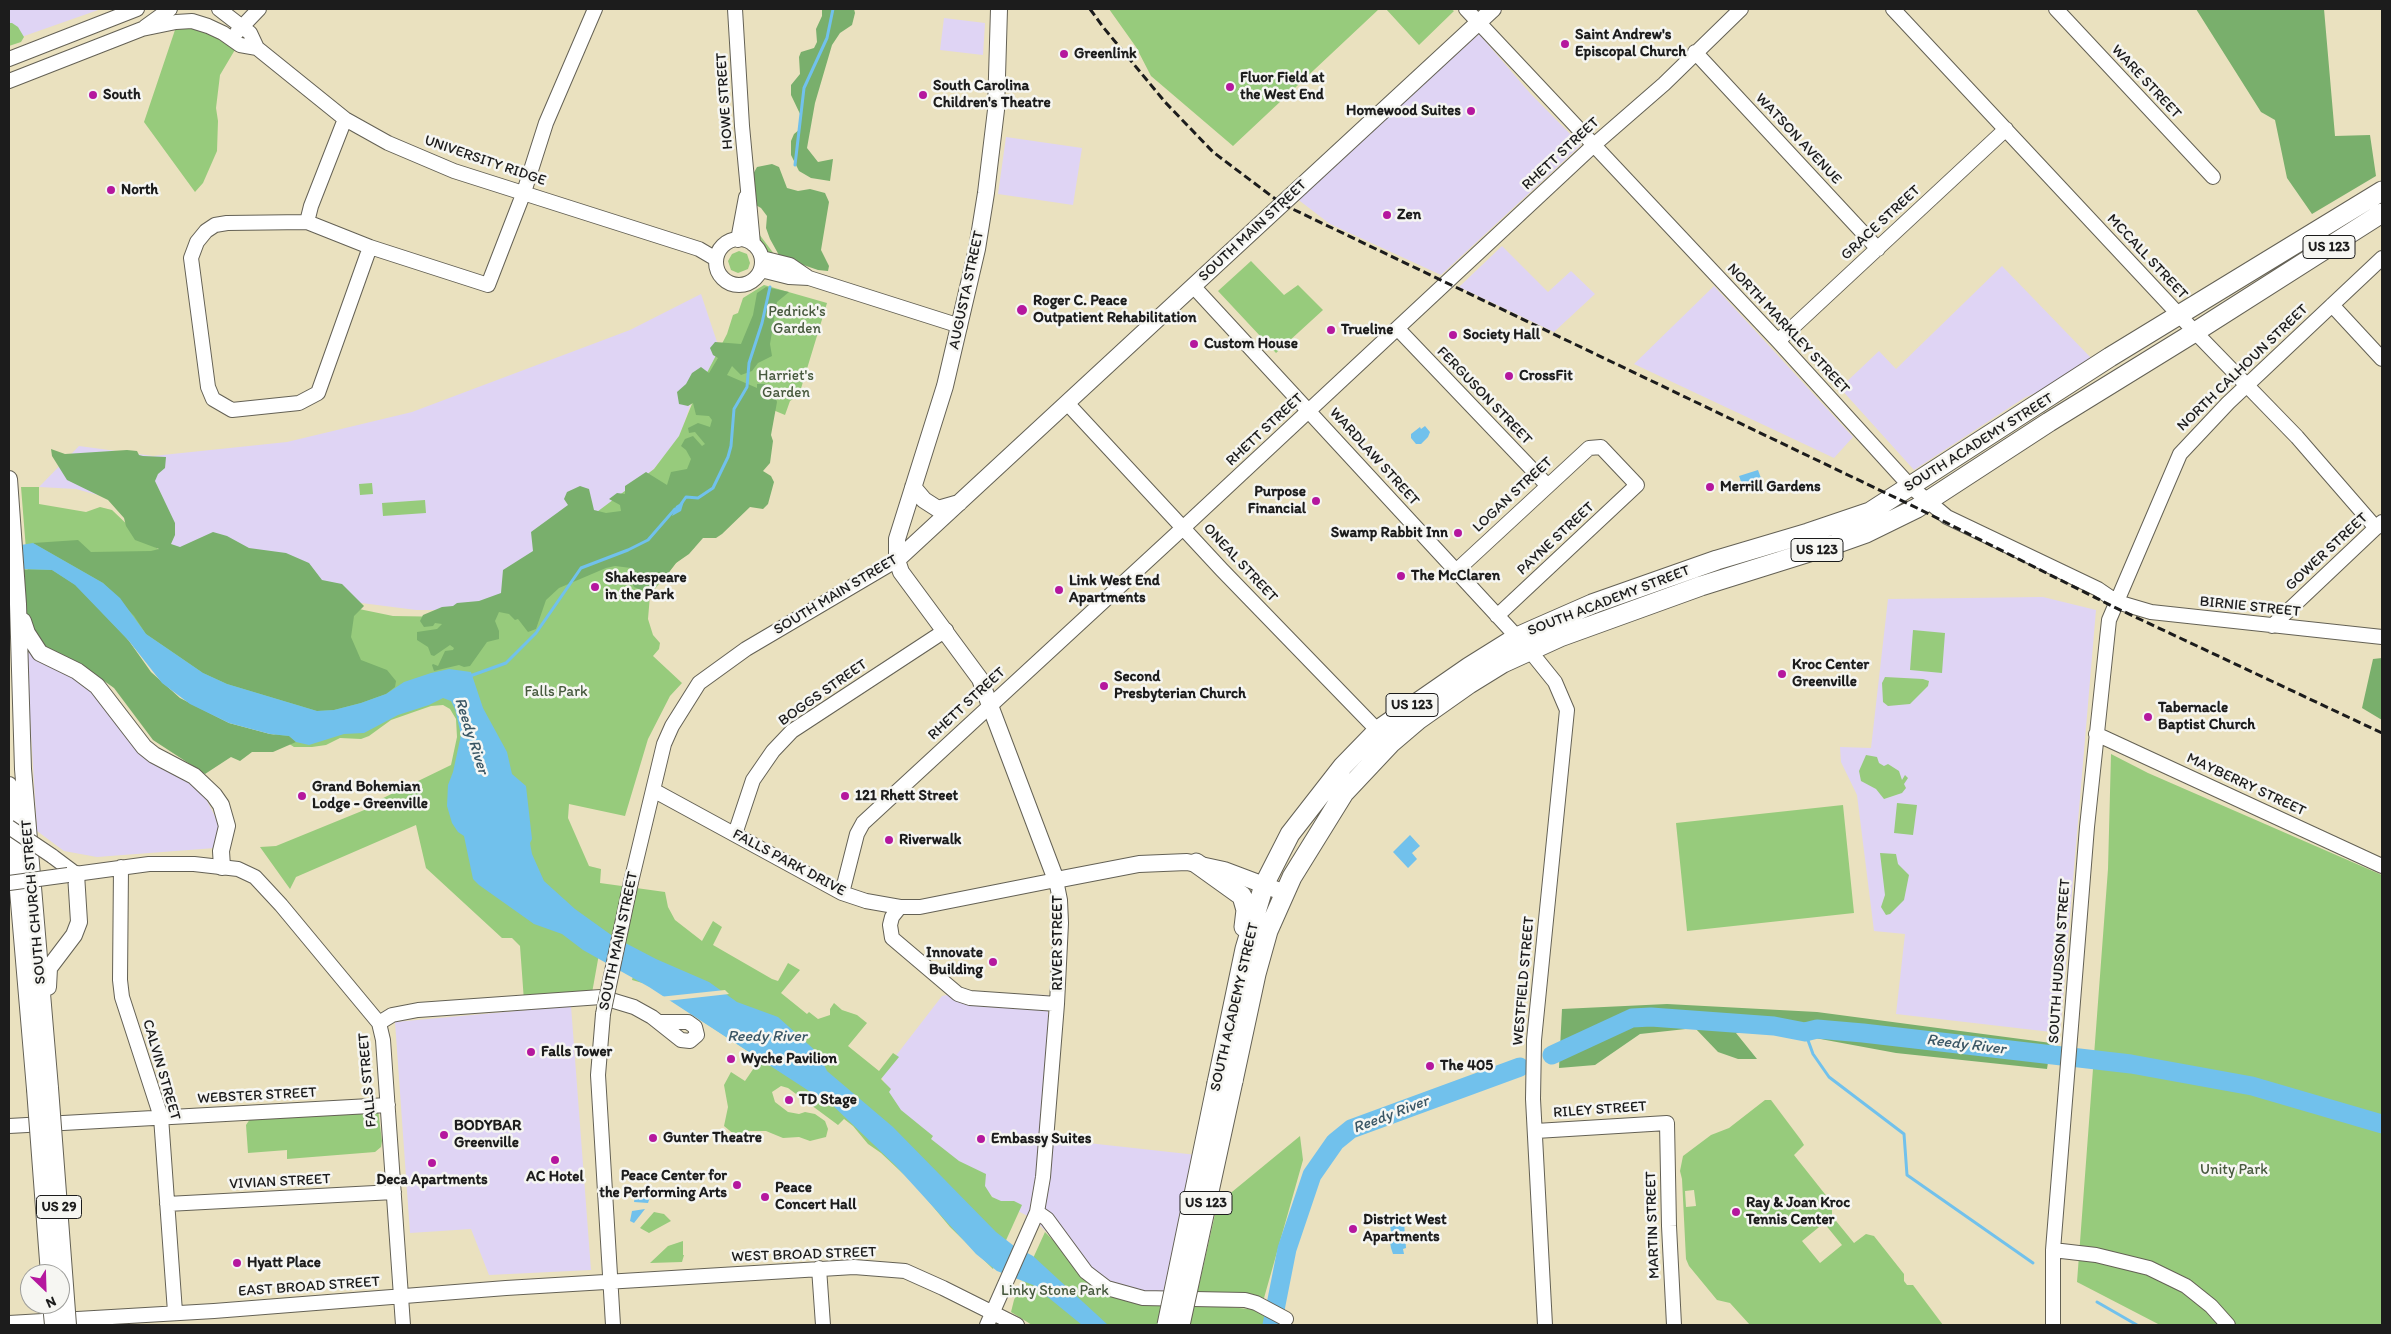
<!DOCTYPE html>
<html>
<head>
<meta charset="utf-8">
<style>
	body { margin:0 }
	#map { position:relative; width:2391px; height:1334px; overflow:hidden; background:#eae1bf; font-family:Itim,sans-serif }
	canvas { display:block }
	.frame { position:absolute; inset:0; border:10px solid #1c1c1c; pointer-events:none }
	.north { position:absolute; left:20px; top:1264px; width:50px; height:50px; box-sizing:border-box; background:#f6f6f2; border:1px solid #9f9f9c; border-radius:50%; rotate:156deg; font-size:14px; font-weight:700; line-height:20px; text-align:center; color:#1c1c1c }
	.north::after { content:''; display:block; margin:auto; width:18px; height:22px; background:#b5179e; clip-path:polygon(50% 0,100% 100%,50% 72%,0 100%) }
</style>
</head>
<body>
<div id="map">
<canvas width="2391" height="1334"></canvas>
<div class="frame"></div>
<div class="north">N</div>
</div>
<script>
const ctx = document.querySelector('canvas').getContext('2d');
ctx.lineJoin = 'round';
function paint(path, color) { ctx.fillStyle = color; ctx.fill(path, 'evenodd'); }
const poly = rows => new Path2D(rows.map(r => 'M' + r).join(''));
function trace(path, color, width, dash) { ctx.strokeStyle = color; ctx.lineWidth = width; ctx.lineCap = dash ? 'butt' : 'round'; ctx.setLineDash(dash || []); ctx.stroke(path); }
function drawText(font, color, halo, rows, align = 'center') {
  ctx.font = font + ' Itim,sans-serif'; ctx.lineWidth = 5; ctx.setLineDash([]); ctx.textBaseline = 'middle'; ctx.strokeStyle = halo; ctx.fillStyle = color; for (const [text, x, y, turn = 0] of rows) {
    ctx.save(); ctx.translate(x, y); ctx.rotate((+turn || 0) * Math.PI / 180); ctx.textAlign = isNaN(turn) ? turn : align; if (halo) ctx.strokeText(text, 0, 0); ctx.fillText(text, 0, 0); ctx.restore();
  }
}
paint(poly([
	[9,9,101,9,10,41],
	[944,18,985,23,983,55,940,50],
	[1479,34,1530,93,1581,145,1441,275,1330,224,1296,198],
	[1006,137,1082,148,1073,205,998,194],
	[1502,246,1548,292,1571,271,1595,294,1554,332,1459,287],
	[2002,266,2093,360,2058,383,2024,398,1914,470,1840,388,1879,351,1896,369],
	[1714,286,1853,437,1834,458,1634,364],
	[701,294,720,351,691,403,680,436,654,469,599,511,547,558,528,583,466,610,416,610,268,591,208,567,136,522,112,499,76,489,39,487,79,446,153,456,287,442,412,412,630,330],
	[2043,597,2096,610,2060,1033,1896,1014,1905,934,1874,931,1857,795,1841,762,1840,747,1871,748,1888,599],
	[34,652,80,677,204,795,221,828,215,848,97,857,64,851,37,831,26,653],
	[962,992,1048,995,1049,1117,1045,1144,1070,1141,1206,1156,1175,1306,1143,1306,1101,1289,1034,1219,997,1201,893,1105,881,1075,942,996],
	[571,1006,591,1270,489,1275,471,1229,410,1233,395,1022]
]), '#dfd4f4');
paint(poly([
	[1109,9,1379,9,1233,146,1151,76,1136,47],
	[1386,9,1451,9,1454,11,1419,45],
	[9,23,12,23,18,27,24,37,21,42,9,46],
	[198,25,236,48,220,75,216,108,218,121,217,151,203,183,195,192,144,122,175,30],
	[755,233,759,234,774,254,769,255,761,247],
	[739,251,747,254,750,263,748,269,738,273,731,270,728,261,732,254],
	[1251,261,1284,295,1298,285,1323,310,1276,353,1218,291],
	[764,285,827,303,799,395,790,401,785,415,773,410,694,548,676,563,650,595,648,619,653,635,660,643,659,649,653,656,682,683,670,696,648,739,625,816,569,804,568,818,589,866,601,869,600,883,665,892,668,907,675,920,702,941,713,921,722,927,713,945,772,979,778,981,788,963,800,970,781,993,807,1014,809,1012,818,1019,830,1015,830,1009,834,1003,842,1010,857,1015,867,1023,848,1046,879,1071,893,1053,899,1057,881,1079,891,1089,889,1092,901,1110,933,1136,931,1139,959,1161,986,1174,985,1186,992,1197,1001,1201,1014,1201,1022,1205,993,1269,950,1227,915,1185,881,1153,868,1144,853,1126,844,1119,838,1125,788,1088,781,1086,772,1092,775,1102,788,1112,799,1114,805,1112,815,1114,825,1121,828,1129,826,1137,810,1141,799,1137,783,1138,766,1131,750,1131,735,1135,724,1126,728,1107,724,1085,731,1072,745,1081,760,1059,646,984,632,980,633,976,599,954,592,993,524,1001,520,946,512,938,502,938,426,868,416,825,296,877,290,889,260,847,276,846,379,804,377,801,451,765,457,737,456,719,450,709,443,705,431,706,391,720,369,736,361,739,340,738,326,745,312,747,294,747,28,575,21,487,39,487,39,504,86,512,100,507,112,510,134,531,162,552,325,602,393,616,453,617,514,597,577,527,654,469,679,436,696,394,727,334,733,315,738,313,743,298],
	[372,483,373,494,360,495,359,484],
	[425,500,426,513,383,516,382,503],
	[1913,630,1945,633,1942,673,1910,670],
	[1885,677,1923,679,1929,681,1928,686,1910,704,1888,706,1883,702,1882,683],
	[2111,754,2148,773,2382,875,2382,1325,2160,1325,2077,1282,2108,869],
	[1866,755,1877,757,1879,763,1884,766,1888,764,1899,771,1902,780,1905,775,1908,778,1904,784,1906,788,1902,793,1884,799,1876,789,1861,781,1859,771],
	[1897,803,1917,805,1913,835,1894,833],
	[1843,805,1854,913,1687,931,1676,823],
	[1880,853,1896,854,1898,864,1909,875,1904,900,1890,914,1886,915,1881,907,1885,895],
	[1765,1100,1771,1100,1801,1140,1804,1145,1794,1155,1832,1203,1832,1216,1854,1243,1866,1234,1874,1236,1904,1274,1904,1281,1907,1285,1913,1285,1943,1325,1750,1325,1730,1303,1717,1300,1689,1266,1686,1259,1682,1179,1680,1171,1683,1156,1711,1135,1729,1128],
	[1694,1190,1696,1206,1686,1207,1685,1191],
	[1824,1223,1842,1245,1820,1263,1802,1241],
	[378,1110,382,1141,381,1147,375,1152,287,1159,287,1150,248,1153,246,1125,250,1119],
	[1300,1136,1303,1160,1264,1298,1197,1294,1216,1210,1227,1196],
	[654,1212,664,1214,671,1221,649,1233,640,1228],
	[1045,1232,1101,1289,1143,1306,1221,1306,1257,1310,1283,1325,1032,1325,1011,1312,1014,1300],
	[683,1241,683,1255,684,1255,682,1262,650,1263,668,1246]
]), '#97cb7c');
paint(poly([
	[822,9,854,9,855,13,852,25,840,33,832,45,815,103,807,148,818,162,833,159,830,181,811,178,799,171,791,155,791,141,794,134,800,129,801,116,791,95,791,85,800,74,799,57,801,52,814,48,817,42,816,29,822,16],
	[2196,9,2324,9,2335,136,2370,135,2376,176,2312,214,2287,178,2275,120,2261,112],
	[772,164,779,167,787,188,798,191,810,189,825,193,829,202,821,250,829,266,828,271,818,270,780,257,770,239,766,228,767,216,761,208,754,204,752,176,757,167],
	[766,287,789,292,777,302,770,344,772,356,758,363,752,371,741,375,732,366,727,375,757,388,757,384,765,384,766,388,773,391,777,402,771,435,773,441,770,463,763,471,771,476,774,482,768,504,763,509,750,507,722,534,716,538,703,538,689,554,676,563,664,579,659,579,650,590,641,590,634,587,630,578,631,568,615,566,606,568,559,588,546,600,536,629,528,632,518,619,515,620,509,614,499,612,495,621,499,631,499,639,487,642,470,666,464,667,459,665,434,671,432,665,433,664,438,666,445,651,453,650,454,648,450,645,434,656,431,655,428,647,417,640,417,632,437,629,442,624,435,623,433,626,424,627,420,621,423,615,442,607,453,606,457,603,479,601,501,593,503,570,533,551,531,532,568,505,564,499,567,492,580,486,589,489,594,510,606,513,621,511,620,505,609,499,617,493,625,494,625,486,646,472,667,485,671,472,687,469,691,459,686,450,681,446,685,439,693,436,702,446,705,444,695,432,689,433,688,428,698,423,710,427,712,420,709,416,696,415,693,403,688,406,679,404,677,392,686,384,692,373,701,367,709,373,718,358,713,355,710,348,715,342,741,344,753,315,757,293],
	[51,449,65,454,127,450,137,451,139,455,143,456,166,457,165,468,158,474,155,481,175,523,175,535,171,544,180,547,213,532,227,536,249,548,286,553,309,563,322,580,342,584,364,606,354,616,351,637,361,660,387,670,396,681,395,687,386,694,361,703,334,710,317,711,227,684,203,673,174,653,146,634,134,616,103,583,33,543,78,540,91,552,151,551,159,549,135,540,126,526,124,518,108,500,67,480,52,456],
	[9,569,52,570,76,585,129,641,151,672,180,698,229,723,270,734,289,736,296,742,273,752,252,752,240,761,231,757,205,774,153,740,114,688,86,668,58,654,9,639],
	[2382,658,2382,720,2362,708,2373,659],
	[1667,1004,1817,1012,2051,1043,2047,1069,1896,1053,1788,1033,1736,1033,1757,1059,1738,1059,1718,1052,1695,1028,1640,1034,1595,1065,1559,1068,1562,1009]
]), '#79af6c');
paint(poly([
	[1425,426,1430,432,1428,437,1421,444,1416,444,1411,438,1411,434,1420,427,1421,429],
	[1758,470,1762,481,1743,487,1739,476],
	[684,501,681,511,672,516,676,506],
	[33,543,103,583,120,598,146,634,203,673,227,684,317,711,334,710,361,703,386,694,404,682,431,673,449,669,471,672,483,708,507,752,512,774,526,786,532,839,530,843,532,854,544,881,575,909,614,937,656,959,709,982,737,1002,778,1017,818,1053,827,1071,893,1127,996,1232,1014,1246,1033,1256,1108,1325,1082,1325,1033,1285,997,1271,976,1254,895,1165,827,1100,812,1093,649,987,583,950,562,934,534,924,479,885,473,879,464,836,458,832,452,823,447,806,448,785,453,772,461,735,455,709,451,701,443,698,429,705,398,715,364,733,344,734,309,745,296,742,289,736,270,734,229,723,190,704,162,683,129,641,75,585,52,570,23,569,9,547],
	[1410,835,1420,846,1412,853,1417,859,1408,868,1393,852],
	[636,1191,650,1197,648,1203,634,1202],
	[645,1209,634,1223,630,1221,632,1211],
	[1393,1221,1404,1222,1406,1248,1403,1249,1404,1254,1393,1254,1391,1248,1390,1242,1392,1242,1390,1224]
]), '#71c1ec');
paint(poly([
	[725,990,729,994,666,1001,659,997]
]), '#eae1bf');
trace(poly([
	[795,165,804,88,827,38,833,9],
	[681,504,686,497,698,498,713,488,728,457,731,446,734,409,747,387,749,363,762,323,770,287],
	[470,676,506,663,536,633,581,568,628,550,648,540,675,509],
	[1805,1032,1813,1054,1829,1077,1904,1134,1907,1175,2033,1263],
	[2097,1302,2137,1325]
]), '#71c1ec', 3);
trace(poly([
	[1552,1055,1632,1018,1651,1017,1774,1026,1805,1032,1817,1029,1863,1033,2131,1064,2252,1086,2382,1124],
	[1272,1325,1287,1249,1312,1175,1335,1142,1351,1129,1520,1067]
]), '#71c1ec', 19);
const minor = poly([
	[219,9,250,33,257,48,345,119,388,143,454,171,699,249,716,259],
	[735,9,742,126,753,244],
	[1466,9,1778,341,1910,486,1947,517,2098,589,2117,602,2151,612,2382,637],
	[1893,9,2195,332,2297,437,2376,528],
	[2056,9,2213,177],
	[145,27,170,9],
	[237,32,259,9],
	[1695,52,1878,249],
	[9,59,137,9],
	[9,81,142,29,176,22,192,21,208,26,223,33,240,45,257,48],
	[307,222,311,206,345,119],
	'716 262a23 23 0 1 1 46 0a23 23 0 1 1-46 0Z',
	[738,240,746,197],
	[370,247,318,393,299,403,232,410,213,399,208,387,191,258,197,242,206,231,215,225,227,223,307,222,370,247,488,285,524,192,546,123,595,9],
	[762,258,790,265,809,278,960,326],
	[761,270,789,277,809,278],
	[1193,286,1530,651,1555,682,1567,710,1534,1040,1533,1099,1545,1325],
	[2332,305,2382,359],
	[1398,329,1547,485],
	[1778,341,2006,129],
	[1067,403,1222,570,1383,736],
	[1456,571,1589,448,1601,447,1637,485,1497,616],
	[2272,626,2382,522],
	[2096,734,2382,866],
	[653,790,842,893,866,901,900,907,920,907,1056,880,1060,900,1061,923,1057,1004,1043,1177,1037,1212,987,1325],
	[735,834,753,780,773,751,792,731,946,630],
	[52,856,76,874],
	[121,867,120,980,122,997,161,1117,175,1312],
	[68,875,149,864,194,864,238,869,255,877,281,905,379,1023,383,1040,403,1325],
	[631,882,664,744,672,726,699,683,746,649,897,560],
	[842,893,857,834,863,823,1184,527,1595,144,1664,84,1741,9],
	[900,907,892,917,890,925,892,938,958,994,970,998,1057,1004],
	[603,1014,598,1075,613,1325],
	[379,1023,392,1015,418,1010,601,997,634,1007,652,1017,681,1040,690,1041,697,1035,695,1027,688,1022,659,1022],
	[9,1126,388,1105],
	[1536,1131,1667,1123,1669,1226,1674,1325],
	[167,1204,394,1192],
	[1037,1212,1047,1219,1086,1272,1107,1288,1143,1298,1245,1300,1256,1303,1286,1319],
	[2053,1250,2096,1255,2149,1268,2186,1286,2211,1306,2228,1325],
	[819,1268,823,1325],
	[9,1323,214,1311,506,1288,854,1267,905,1271,943,1288,1017,1325],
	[2053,1325,2053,1250,2087,827,2109,620,2180,454,2228,403,2382,258]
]);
const major = poly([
	[999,9,996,110,986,193,977,249,945,386,897,539,897,560,901,572,980,679,1056,880,1139,864,1187,862,1224,870,1285,893],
	[9,479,18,604,23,769,50,1088],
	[913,487,924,500,938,509,959,503],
	[897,560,1493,9],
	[23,621,27,633,40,653,77,671,97,686,144,747,154,755,194,776,214,795,221,805,227,826,221,851,222,867],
	[9,785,35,1089],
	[48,987,49,968,74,935,79,922,76,874]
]);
const highway = poly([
	[1196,863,1242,896,1246,910,1244,927],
	[1233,1081,1256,974,1268,931,1292,877,1344,793,1391,743,1418,720,1469,684,1503,663,1560,637,1701,586,1835,544,1866,533,1917,508,2049,422,2195,332,2382,213],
	[1217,1083,1245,949,1264,885,1290,834,1343,766,1378,730,1469,667,1517,637,1535,629,1592,604,1717,560,1808,533,1870,512,2110,357,2382,191]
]);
trace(minor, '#646155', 16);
trace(major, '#646155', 18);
trace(highway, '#646155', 21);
trace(minor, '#fff', 14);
trace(major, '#fff', 16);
trace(highway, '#fff', 19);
trace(poly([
	[1090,9,1103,27,1165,102,1213,152,1282,204,1917,508,2114,607,2382,733]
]), '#1c1c1c', 3, [8, 4]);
const minorBridge = poly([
	[9,827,52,856],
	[9,883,68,875],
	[603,1014,631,882]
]);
const majorBridge = poly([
	[50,1088,68,1325],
	[35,1089,49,1274],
	[51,1304,53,1325]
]);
const highwayBridge = poly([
	[1167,1325,1217,1083],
	[1180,1325,1233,1081]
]);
trace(minorBridge, '#646155', 16, []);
trace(majorBridge, '#646155', 18, []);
trace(highwayBridge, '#646155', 21, []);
trace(minorBridge, '#fff', 14);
trace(majorBridge, '#fff', 16);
trace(highwayBridge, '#fff', 19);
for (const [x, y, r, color] of [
	[1565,44,5,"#b5179e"],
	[1064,54,5,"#b5179e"],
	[1230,87,5,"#b5179e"],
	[93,95,5,"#b5179e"],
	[923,95,5,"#b5179e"],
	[1471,111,5,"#b5179e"],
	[111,190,5,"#b5179e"],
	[1387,215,5,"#b5179e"],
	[1022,310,6,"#b5179e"],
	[1331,330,5,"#b5179e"],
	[1453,335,5,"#b5179e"],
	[1194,344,5,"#b5179e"],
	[1509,376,5,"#b5179e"],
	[1710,487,5,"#b5179e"],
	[1316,501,5,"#b5179e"],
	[1458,533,5,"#b5179e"],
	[1401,576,5,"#b5179e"],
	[595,587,5,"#b5179e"],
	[1059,590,5,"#b5179e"],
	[1782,674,5,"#b5179e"],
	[1104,686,5,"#b5179e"],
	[2148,717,5,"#b5179e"],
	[302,796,5,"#b5179e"],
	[845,796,5,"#b5179e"],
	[889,840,5,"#b5179e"],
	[993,962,5,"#b5179e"],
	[531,1052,5,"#b5179e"],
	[731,1059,5,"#b5179e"],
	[1430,1066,5,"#b5179e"],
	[789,1100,5,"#b5179e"],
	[444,1135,5,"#b5179e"],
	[653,1138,5,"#b5179e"],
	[981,1139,5,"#b5179e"],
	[555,1160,5,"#b5179e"],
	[432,1163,5,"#b5179e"],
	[737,1185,5,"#b5179e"],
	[765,1197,5,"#b5179e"],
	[1736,1212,5,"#b5179e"],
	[1353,1229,5,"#b5179e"],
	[237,1263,5,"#b5179e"]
]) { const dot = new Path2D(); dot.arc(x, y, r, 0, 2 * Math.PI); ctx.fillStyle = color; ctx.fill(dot); trace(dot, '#f6f6f2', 2); }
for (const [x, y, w] of [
	[2329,247,52],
	[1817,550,52],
	[1412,705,52],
	[1206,1203,52],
	[59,1207,45]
]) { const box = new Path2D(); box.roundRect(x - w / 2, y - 11.5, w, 23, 4); ctx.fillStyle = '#f6f6f2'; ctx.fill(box); trace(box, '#1c1c1c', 1); }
drawText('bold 14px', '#1c1c1c', null, [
	["US 123",2329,247],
	["US 123",1817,550],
	["US 123",1412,705],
	["US 123",1206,1203],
	["US 29",59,1207]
]);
drawText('bold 15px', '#1c1c1c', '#f6f6f2', [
	["Saint Andrew's",1575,35],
	["Episcopal Church",1575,52],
	["Greenlink",1074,54],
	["Fluor Field at",1240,78],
	["the West End",1240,95],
	["South Carolina",933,86],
	["Children's Theatre",933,103],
	["South",103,95],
	["Homewood Suites",1461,111,"right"],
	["North",121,190],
	["Zen",1397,215],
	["Roger C. Peace",1033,301],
	["Outpatient Rehabilitation",1033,318],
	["Trueline",1341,330],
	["Society Hall",1463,335],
	["Custom House",1204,344],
	["CrossFit",1519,376],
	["Merrill Gardens",1720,487],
	["Purpose",1306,492,"right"],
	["Financial",1306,509,"right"],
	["Swamp Rabbit Inn",1448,533,"right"],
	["The McClaren",1411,576],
	["Shakespeare",605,578],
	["in the Park",605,595],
	["Link West End",1069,581],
	["Apartments",1069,598],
	["Kroc Center",1792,665],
	["Greenville",1792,682],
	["Second",1114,677],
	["Presbyterian Church",1114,694],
	["Tabernacle",2158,708],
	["Baptist Church",2158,725],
	["Grand Bohemian",312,787],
	["Lodge - Greenville",312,804],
	["121 Rhett Street",855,796],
	["Riverwalk",899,840],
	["Innovate",983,953,"right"],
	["Building",983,970,"right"],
	["Falls Tower",541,1052],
	["Wyche Pavilion",741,1059],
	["The 405",1440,1066],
	["TD Stage",799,1100],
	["BODYBAR",454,1126],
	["Greenville",454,1143],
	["Gunter Theatre",663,1138],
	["Embassy Suites",991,1139],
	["Peace Center for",727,1176,"right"],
	["the Performing Arts",727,1193,"right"],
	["AC Hotel",555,1177,"center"],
	["Deca Apartments",432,1180,"center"],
	["Peace",775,1188],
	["Concert Hall",775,1205],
	["Ray & Joan Kroc",1746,1203],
	["Tennis Center",1746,1220],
	["District West",1363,1220],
	["Apartments",1363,1237],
	["Hyatt Place",247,1263]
], 'left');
drawText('15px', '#1c1c1c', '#f6f6f2', [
	["WARE STREET",2146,82,47],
	["HOWE STREET",725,101,-94],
	["WATSON AVENUE",1798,139,47],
	["RHETT STREET",1561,154,-43],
	["UNIVERSITY RIDGE",485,161,19],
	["GRACE STREET",1881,223,-43],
	["SOUTH MAIN STREET",1253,231,-43],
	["MCCALL STREET",2147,257,47],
	["AUGUSTA STREET",967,290,-78],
	["NORTH MARKLEY STREET",1788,329,47],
	["NORTH CALHOUN STREET",2243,368,-44],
	["FERGUSON STREET",1484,396,46],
	["RHETT STREET",1265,430,-43],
	["SOUTH ACADEMY STREET",1979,443,-32],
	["WARDLAW STREET",1374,457,48],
	["LOGAN STREET",1513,495,-43],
	["PAYNE STREET",1556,539,-43],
	["GOWER STREET",2327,552,-43],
	["ONEAL STREET",1240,563,47],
	["SOUTH MAIN STREET",836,595,-31],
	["SOUTH ACADEMY STREET",1609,601,-21],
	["BIRNIE STREET",2250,607,6],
	["BOGGS STREET",823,693,-35],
	["RHETT STREET",967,704,-43],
	["MAYBERRY STREET",2246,785,25],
	["FALLS PARK DRIVE",789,863,28],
	["SOUTH CHURCH STREET",34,902,-95],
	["SOUTH MAIN STREET",619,941,-78],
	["RIVER STREET",1058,943,-90],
	["SOUTH HUDSON STREET",2060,961,-86],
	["WESTFIELD STREET",1524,981,-85],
	["SOUTH ACADEMY STREET",1235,1007,-77],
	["CALVIN STREET",161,1070,74],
	["FALLS STREET",368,1080,-95],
	["WEBSTER STREET",257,1096,-3],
	["RILEY STREET",1600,1110,-4],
	["VIVIAN STREET",280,1182,-3],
	["MARTIN STREET",1653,1225,-92],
	["WEST BROAD STREET",804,1255,-2],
	["EAST BROAD STREET",309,1287,-4]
]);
drawText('15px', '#47593e', '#f6f6f2', [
	["Pedrick's",797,312],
	["Garden",797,329],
	["Harriet's",786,376],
	["Garden",786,393],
	["Falls Park",556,692],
	["Unity Park",2234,1170],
	["Linky Stone Park",1055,1291]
]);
drawText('italic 16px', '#3a5665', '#f6f6f2', [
	["Reedy River",471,736,72],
	["Reedy River",767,1037],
	["Reedy River",1966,1045,7],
	["Reedy River",1391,1115,-21]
]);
</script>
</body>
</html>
